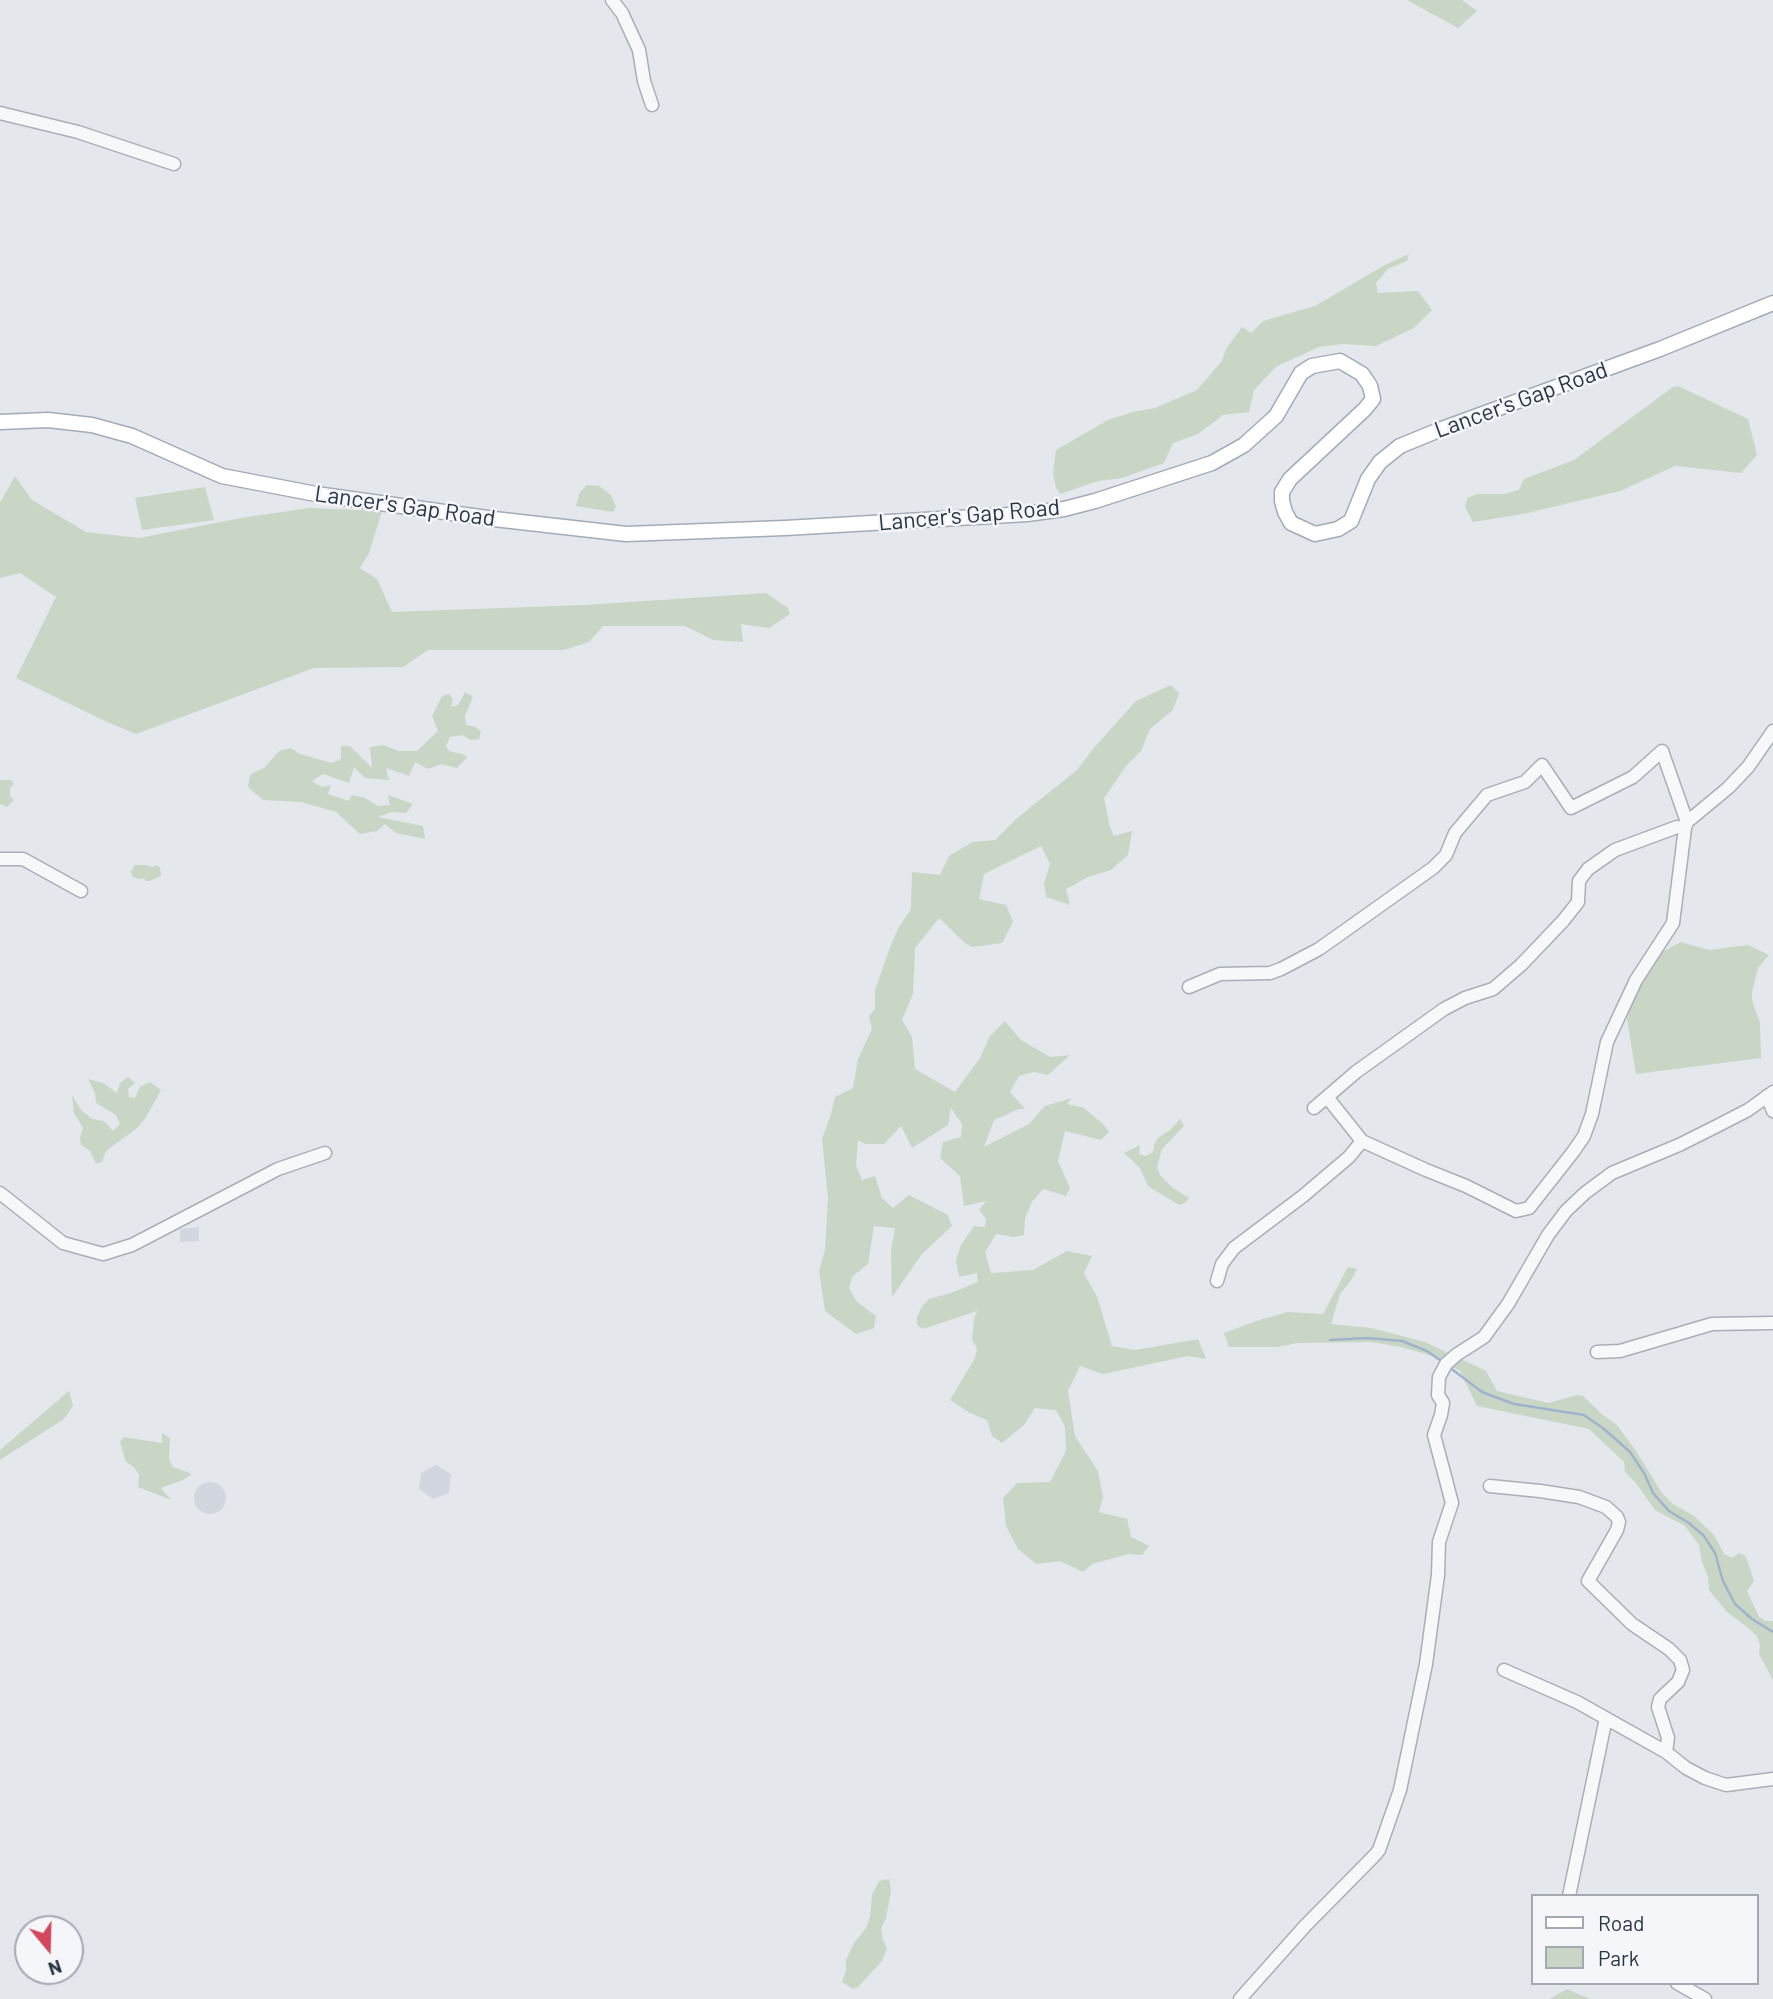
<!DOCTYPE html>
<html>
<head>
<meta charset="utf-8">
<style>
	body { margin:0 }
	#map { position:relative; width:1773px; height:1999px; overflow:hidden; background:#e4e7ec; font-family:Barlow,sans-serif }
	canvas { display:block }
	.legend { position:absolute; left:1531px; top:1894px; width:228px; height:91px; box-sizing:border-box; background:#f4f6f9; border:2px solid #a4a8b1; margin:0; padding:9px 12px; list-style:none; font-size:21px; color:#2b3445 }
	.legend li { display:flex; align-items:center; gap:14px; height:35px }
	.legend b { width:35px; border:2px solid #a4a8b1 }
	.north { position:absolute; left:14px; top:1915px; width:70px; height:70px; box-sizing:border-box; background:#f4f6f9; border:2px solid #a4a8b1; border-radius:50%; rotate:161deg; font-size:19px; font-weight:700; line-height:28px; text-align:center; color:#2b3445 }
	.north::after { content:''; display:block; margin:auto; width:24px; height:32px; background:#d1495b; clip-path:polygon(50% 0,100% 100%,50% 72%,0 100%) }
</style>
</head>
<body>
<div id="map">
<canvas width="1773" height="1999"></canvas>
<ul class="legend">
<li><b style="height:9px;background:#fff"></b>Road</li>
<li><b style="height:19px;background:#c9d6c5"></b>Park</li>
</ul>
<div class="north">N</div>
</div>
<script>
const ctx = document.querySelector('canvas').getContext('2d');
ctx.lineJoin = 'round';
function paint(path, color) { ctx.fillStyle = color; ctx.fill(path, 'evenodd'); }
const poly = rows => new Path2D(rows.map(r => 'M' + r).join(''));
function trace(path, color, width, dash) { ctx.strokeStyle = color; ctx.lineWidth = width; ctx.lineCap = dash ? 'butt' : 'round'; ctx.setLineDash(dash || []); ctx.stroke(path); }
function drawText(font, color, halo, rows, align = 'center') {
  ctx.font = font + ' Barlow,sans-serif'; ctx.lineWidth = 5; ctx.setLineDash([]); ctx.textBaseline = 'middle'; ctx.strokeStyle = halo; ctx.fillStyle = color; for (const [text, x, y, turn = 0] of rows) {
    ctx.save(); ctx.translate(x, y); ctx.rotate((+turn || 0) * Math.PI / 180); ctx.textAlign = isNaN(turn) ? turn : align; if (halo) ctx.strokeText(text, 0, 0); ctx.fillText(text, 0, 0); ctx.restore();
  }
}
paint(poly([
	[199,1227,199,1241,180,1242,180,1229],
	[436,1465,451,1474,449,1493,433,1499,419,1489,421,1473],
	'194 1498a16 16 0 1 1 32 0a16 16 0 1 1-32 0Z'
]), '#d2d6de');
paint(poly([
	[1407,0,1462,0,1477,11,1458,28],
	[1409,254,1407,261,1388,269,1376,283,1378,293,1418,291,1432,310,1414,328,1376,346,1343,344,1319,347,1277,366,1254,390,1249,412,1223,415,1198,434,1173,443,1164,463,1122,478,1098,481,1060,494,1056,488,1053,473,1056,450,1108,420,1133,412,1155,408,1197,390,1222,361,1226,349,1242,327,1251,333,1263,321,1315,306,1385,265],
	[1678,386,1748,419,1757,455,1741,473,1675,466,1620,491,1523,514,1473,522,1465,507,1467,498,1477,494,1504,494,1519,490,1524,479,1574,460,1673,387],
	[15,476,32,500,86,532,139,538,241,518,309,508,382,511,369,553,360,568,377,579,392,612,585,605,766,593,788,608,790,614,769,628,741,624,743,642,713,640,685,626,603,626,589,642,564,650,428,650,403,667,314,668,136,734,105,721,16,678,56,597,20,573,0,578,0,503],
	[587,485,599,486,611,495,616,507,613,512,576,506,580,492],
	[205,487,214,520,142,530,135,498],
	[1171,685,1179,693,1173,710,1150,729,1141,751,1126,766,1104,798,1110,827,1114,836,1132,831,1128,855,1111,870,1088,877,1066,889,1070,905,1046,897,1044,883,1050,864,1041,846,984,874,979,899,1006,905,1013,922,1002,943,972,947,965,943,939,918,915,948,913,994,902,1020,912,1037,915,1069,955,1092,980,1058,990,1036,1005,1021,1021,1040,1050,1057,1070,1055,1048,1075,1034,1072,1019,1076,1010,1092,1025,1109,1019,1109,994,1120,984,1147,1029,1124,1045,1106,1072,1098,1067,1104,1084,1108,1104,1125,1109,1132,1101,1140,1065,1131,1058,1161,1070,1188,1066,1196,1043,1189,1032,1202,1025,1218,1024,1235,1014,1237,996,1234,985,1252,991,1273,1033,1270,1067,1251,1092,1256,1084,1273,1097,1297,1112,1346,1135,1350,1198,1339,1206,1359,1188,1356,1103,1374,1080,1366,1068,1391,1075,1436,1098,1471,1103,1497,1099,1512,1127,1519,1131,1537,1149,1546,1142,1555,1129,1554,1092,1564,1083,1572,1060,1561,1036,1564,1018,1549,1006,1526,1003,1498,1017,1483,1050,1482,1066,1451,1065,1427,1056,1410,1035,1408,1024,1425,1002,1443,992,1436,987,1420,970,1413,950,1400,975,1358,977,1348,972,1340,974,1319,977,1311,923,1329,917,1325,917,1318,921,1308,929,1299,951,1293,978,1282,977,1273,959,1277,956,1260,961,1245,974,1226,985,1227,986,1219,979,1210,986,1201,964,1206,960,1176,940,1158,943,1142,961,1137,962,1124,951,1108,948,1125,912,1148,901,1126,884,1144,865,1144,858,1140,856,1165,862,1180,875,1176,882,1198,893,1208,909,1195,948,1215,952,1226,922,1254,892,1297,891,1250,895,1228,874,1226,868,1264,852,1277,849,1288,857,1302,876,1316,874,1328,856,1334,825,1311,819,1271,825,1250,828,1198,822,1139,831,1114,835,1097,853,1088,858,1059,872,1029,869,1016,875,1009,875,990,892,942,899,927,911,909,912,872,940,875,949,856,972,842,995,840,1016,819,1077,770,1093,749,1136,701],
	[465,692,473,697,465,716,466,725,475,727,481,731,479,739,471,740,462,735,450,737,446,746,449,751,462,754,467,757,457,768,441,764,428,769,415,762,409,776,386,768,389,780,365,778,354,767,349,783,323,774,312,781,322,787,331,785,328,794,349,801,352,795,365,798,378,806,390,805,388,795,413,804,406,813,392,812,378,817,423,826,425,839,396,833,385,824,377,831,360,834,336,812,301,802,263,800,248,787,250,775,265,767,279,751,291,748,300,754,332,763,341,759,341,746,350,746,372,768,370,747,383,745,398,751,417,751,438,731,432,716,442,696,449,694,453,699,451,707,458,705],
	[0,780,11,780,14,784,10,788,10,796,14,800,7,807,0,804],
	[134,865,146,865,152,867,157,865,160,868,161,876,149,881,146,881,144,878,139,879,133,877,131,872],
	[1681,942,1709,950,1748,945,1769,955,1758,968,1752,992,1752,1000,1760,1023,1761,1058,1636,1074,1627,1019,1633,999,1662,952],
	[128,1077,135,1083,128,1089,129,1097,135,1098,140,1087,150,1082,161,1090,145,1119,137,1128,106,1151,102,1162,96,1164,90,1151,81,1145,80,1138,83,1128,74,1113,72,1095,82,1111,92,1119,104,1121,113,1131,120,1124,116,1115,96,1103,95,1093,88,1079,103,1083,117,1093,120,1083],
	[1180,1119,1184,1126,1162,1149,1157,1167,1160,1175,1173,1188,1189,1198,1185,1203,1179,1205,1148,1186,1140,1168,1124,1153,1140,1145,1139,1154,1145,1156,1150,1154,1154,1150,1154,1145,1158,1138,1170,1130],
	[1348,1267,1357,1269,1352,1279,1340,1294,1331,1324,1371,1328,1425,1342,1486,1371,1497,1391,1548,1403,1578,1395,1583,1396,1604,1416,1616,1424,1636,1451,1662,1493,1673,1504,1694,1516,1714,1535,1724,1554,1732,1558,1739,1553,1746,1557,1754,1581,1747,1591,1759,1617,1766,1621,1773,1621,1773,1680,1759,1654,1760,1645,1757,1636,1747,1627,1727,1612,1709,1590,1708,1577,1702,1562,1699,1545,1685,1526,1655,1510,1636,1483,1625,1472,1624,1462,1589,1429,1477,1406,1460,1371,1432,1356,1401,1347,1371,1342,1297,1343,1278,1347,1229,1347,1224,1333,1259,1320,1288,1312,1323,1314],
	[69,1391,73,1406,64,1419,0,1460,0,1450],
	[162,1433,170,1438,169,1459,173,1467,192,1474,183,1480,161,1488,171,1500,138,1487,139,1475,134,1467,126,1462,120,1442,124,1437,162,1443],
	[889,1879,891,1890,886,1918,881,1929,883,1940,887,1948,882,1961,858,1987,853,1989,842,1982,846,1970,846,1960,854,1943,866,1928,870,1917,872,1895,879,1881],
	[1567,1989,1590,1999,1549,1999]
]), '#c9d6c5');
trace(poly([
	[1330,1340,1367,1338,1402,1341,1427,1351,1444,1363],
	[1449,1367,1482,1392,1514,1404,1584,1415,1604,1429,1630,1452,1644,1473,1653,1493,1669,1511,1689,1523,1704,1536,1715,1553,1723,1581,1735,1604,1752,1619,1773,1632]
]), '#9fb4cc', 2.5);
const minor = poly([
	[612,0,622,13,639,50,644,81,652,105],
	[0,113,78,132,174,164],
	[0,859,23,859,81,891],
	[1189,987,1220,974,1270,973,1281,969,1319,949,1433,868,1446,855,1455,833,1487,795,1525,782,1542,765,1571,808,1633,777,1662,751,1687,822],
	[1767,1096,1773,1111],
	[1314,1108,1327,1097],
	[1362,1141,1426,1170,1466,1186,1516,1211,1529,1208,1573,1152,1584,1136,1592,1114,1607,1042,1636,980,1673,923,1685,828,1687,822,1728,788,1748,767,1773,731],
	[0,1193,63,1243,103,1254,132,1245,278,1169,325,1153],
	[1217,1281,1222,1264,1234,1248,1303,1196,1349,1157,1362,1141,1327,1097,1356,1072,1444,1009,1465,998,1493,989,1521,965,1563,921,1578,902,1579,881,1588,869,1615,850,1677,827,1685,828],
	[1597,1352,1620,1351,1712,1324,1773,1323],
	[1490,1486,1540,1491,1579,1497,1606,1507,1617,1517,1619,1522,1617,1530,1588,1581,1632,1624,1669,1649,1680,1660,1683,1670,1678,1682,1660,1699,1658,1707,1668,1738,1666,1752],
	[1504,1670,1577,1702,1666,1752,1686,1768,1705,1778,1726,1785,1773,1779],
	[1569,1896,1606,1718],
	[1677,1983,1705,1999],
	[1240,1999,1305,1926,1375,1855,1379,1850,1400,1790,1426,1664,1438,1575,1439,1542,1452,1503,1434,1435,1441,1415,1443,1403,1438,1395,1439,1377,1446,1364,1456,1355,1484,1337,1508,1304,1548,1235,1566,1211,1585,1193,1612,1173,1679,1145,1717,1126,1748,1110,1773,1092]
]);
const major = poly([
	[0,422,48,420,92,425,132,436,222,476,316,494,494,519,626,534,785,528,1027,514,1064,509,1095,501,1212,463,1244,445,1276,416,1301,373,1312,366,1340,361,1362,374,1370,386,1373,399,1365,409,1290,479,1282,492,1282,501,1285,512,1291,523,1315,534,1338,529,1351,521,1368,479,1380,462,1400,446,1439,430,1660,349,1773,303]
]);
trace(minor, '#a9aeb7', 15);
trace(major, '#a3abb8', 17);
trace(minor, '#f7f8fa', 12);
trace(major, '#fff', 14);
drawText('23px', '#2b3445', '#f4f6f9', [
	["Lancer's Gap Road",1521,400,-20],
	["Lancer's Gap Road",405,506,8],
	["Lancer's Gap Road",969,515,-5]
]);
</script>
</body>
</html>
